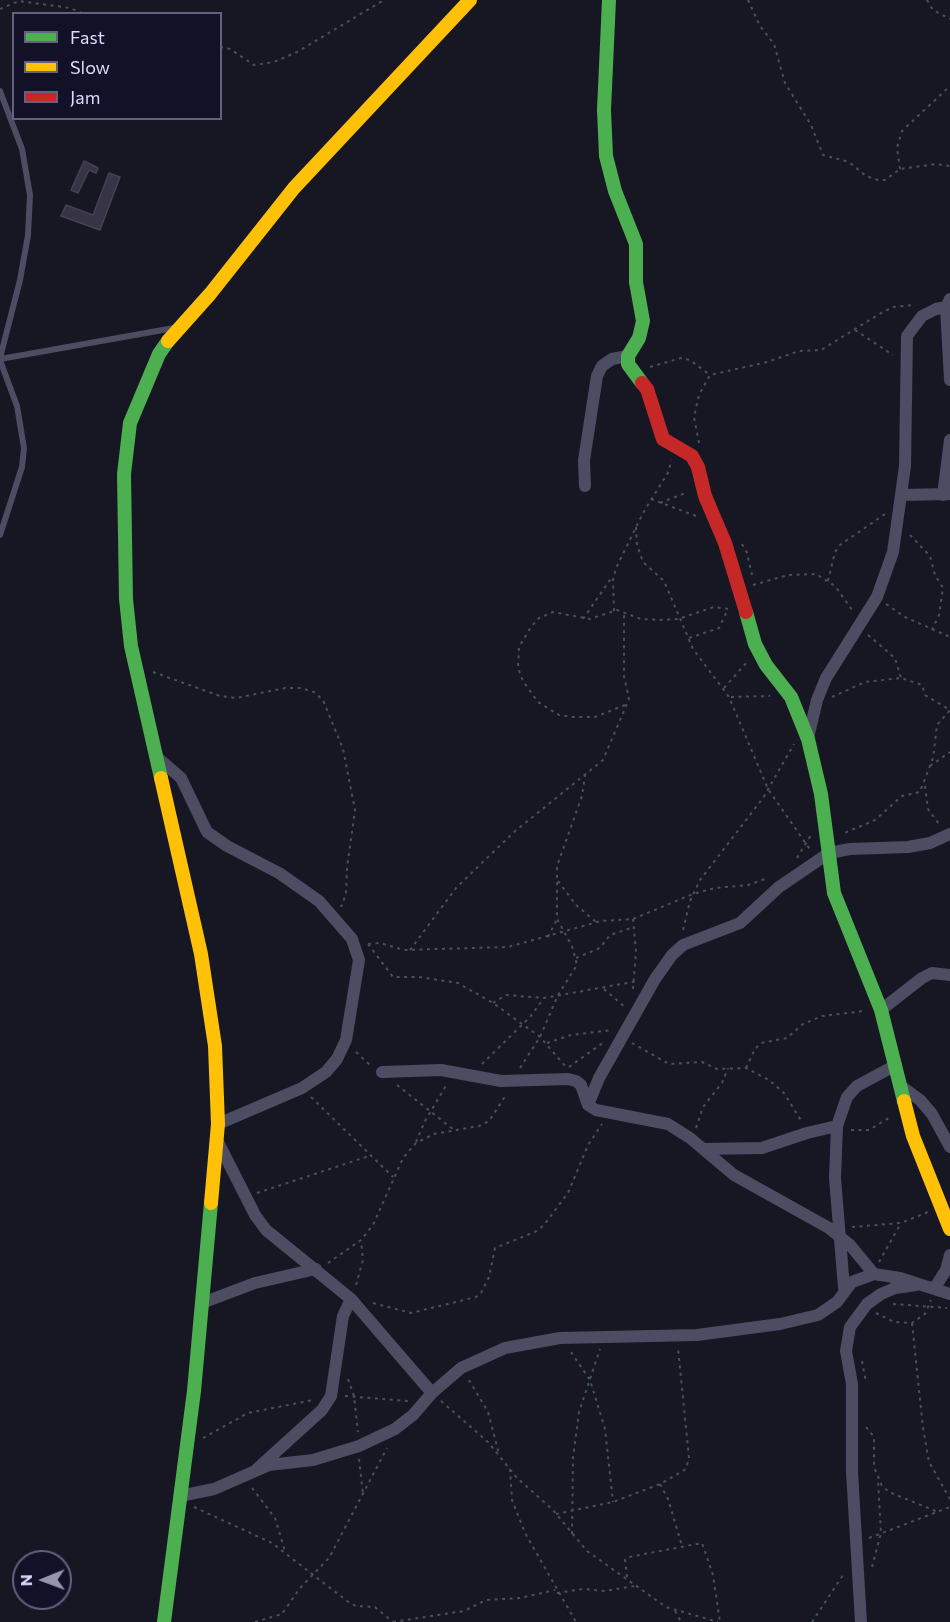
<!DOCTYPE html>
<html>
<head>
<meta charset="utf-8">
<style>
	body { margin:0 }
	#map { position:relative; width:950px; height:1622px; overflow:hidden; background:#171623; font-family:Commissioner,sans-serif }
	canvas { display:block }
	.legend { position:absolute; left:12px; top:12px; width:210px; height:108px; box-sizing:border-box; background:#131128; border:2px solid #63617e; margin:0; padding:8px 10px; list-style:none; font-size:18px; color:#dbdafe }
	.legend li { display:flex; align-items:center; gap:12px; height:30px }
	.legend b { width:30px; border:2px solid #63617e }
	.north { position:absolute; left:12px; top:1550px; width:60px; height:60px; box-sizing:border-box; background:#131128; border:2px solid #63617e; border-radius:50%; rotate:269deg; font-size:16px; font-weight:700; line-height:24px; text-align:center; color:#dbdafe }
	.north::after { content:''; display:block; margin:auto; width:21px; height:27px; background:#9695b1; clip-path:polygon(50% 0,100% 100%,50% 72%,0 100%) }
</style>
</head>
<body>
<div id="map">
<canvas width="950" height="1622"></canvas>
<ul class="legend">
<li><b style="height:8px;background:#4caf50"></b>Fast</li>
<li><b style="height:8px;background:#ffc107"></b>Slow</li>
<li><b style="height:8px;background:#c62828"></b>Jam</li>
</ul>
<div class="north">N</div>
</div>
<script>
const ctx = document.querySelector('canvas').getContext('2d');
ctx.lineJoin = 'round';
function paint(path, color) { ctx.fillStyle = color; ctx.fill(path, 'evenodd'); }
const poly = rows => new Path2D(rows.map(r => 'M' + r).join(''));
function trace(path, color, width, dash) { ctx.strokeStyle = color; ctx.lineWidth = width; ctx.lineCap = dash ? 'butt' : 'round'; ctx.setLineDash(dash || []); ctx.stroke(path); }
const building = poly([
	[84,161,98,168,96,173,89,170,78,193,71,190,84,161],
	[109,173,120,177,100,230,61,216,66,205,93,215,109,173]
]);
paint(building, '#363445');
trace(building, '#434256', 1.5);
trace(poly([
	[748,0,760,26,774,44,785,83,811,125,823,155,849,162,866,176,878,180,885,180,900,169,936,164,950,166],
	[927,0,933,10,950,19],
	[0,9,19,1,70,8,84,14],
	[220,47,230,49,254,65,274,62,297,52,384,0],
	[900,169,897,148,902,131,950,86],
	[855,330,893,355],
	[650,367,681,358,690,360,710,375],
	[699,443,694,417,699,395,710,375,767,362,799,351,821,350,881,313,893,307,913,305],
	[651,499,696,516],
	[660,503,688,492],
	[636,527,637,545,643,562,664,581,693,649,729,697,768,789,811,851],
	[910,535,930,556,935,575,943,588,939,615,932,630],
	[742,544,747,553,752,575],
	[828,581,835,552,840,545,885,514],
	[753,585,788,575,816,574,835,586,852,610],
	[886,604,905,617,950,637],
	[614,611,613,580,616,568,643,513,669,471,671,460],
	[583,619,612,577],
	[868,635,895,658,901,678],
	[689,638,719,628,728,609],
	[153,672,220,696,236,698,285,688,301,688,314,692,323,700,343,749,355,810,347,868,346,894,341,907],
	[724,688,748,661],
	[731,697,770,696],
	[832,697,865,682,901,678,922,685,925,695,950,710,937,725,933,758,920,792,902,796,875,820,842,834],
	[625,705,595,717,572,717,559,715,538,702,523,681,518,668,519,647,531,627,539,618,553,612,590,619,617,610,641,619,659,620,678,619,714,607,729,609],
	[930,766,950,752],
	[925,786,928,809,939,824],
	[797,858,811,835],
	[558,881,576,905,596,922],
	[683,930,690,901,700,880,763,798,794,744],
	[548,937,557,919],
	[368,944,380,943,404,950,508,947,601,921,633,919,693,894,715,888,748,885,768,878],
	[368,944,393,977,419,977,458,983,493,1003,540,1037,566,1067],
	[410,950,456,888,514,832,603,760,629,699,624,676,624,612],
	[576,958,600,948,610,935,634,927],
	[604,989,626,1008],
	[633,989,636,952,633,919],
	[493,1003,506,995,544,998],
	[547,1043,571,1035,612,1030],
	[632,1043,669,1064,702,1062,717,1069,746,1068,769,1080,784,1093,802,1122],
	[356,1052,371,1066],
	[482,1064,530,1017,544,998,638,981],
	[569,1067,604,1042],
	[520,1068,540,1037,558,995,577,965,572,946,557,919,557,866,582,796,585,775],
	[746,1068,755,1049,761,1043,787,1038,803,1024,822,1016,864,1011],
	[397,1085,454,1130],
	[311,1097,393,1177],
	[696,1128,703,1107,722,1083,728,1068],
	[851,1130,869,1130,892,1116],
	[416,1142,425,1121,447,1084],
	[257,1193,369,1156],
	[852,1227,901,1223,928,1212],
	[879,1262,901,1223],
	[328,1263,361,1240,373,1225,403,1158,416,1143,434,1134,479,1126,489,1121,506,1095],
	[356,1285,363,1260,361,1241],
	[373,1303,411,1313,476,1297,481,1293,489,1277,495,1248,535,1232,544,1225,568,1193,588,1145,602,1124],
	[893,1304,947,1308],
	[876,1313,894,1322,912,1323,925,1314,931,1300],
	[912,1323,923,1428,929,1462,950,1499],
	[571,1352,590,1380,605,1429,613,1502],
	[862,1361,866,1382],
	[348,1379,354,1396,358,1432],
	[469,1380,488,1412,499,1454],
	[345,1396,408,1401],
	[441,1401,488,1442,517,1478,552,1509,587,1551,666,1607,718,1622],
	[866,1427,874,1437,874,1467,882,1486,889,1492,938,1512],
	[203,1438,248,1413,313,1400],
	[359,1459,363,1494],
	[510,1469,512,1500,525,1533,576,1622],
	[660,1484,668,1499,682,1546],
	[252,1488,275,1518,285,1551],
	[194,1507,272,1543,347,1601,356,1606,375,1607,393,1622],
	[556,1514,613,1502,660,1484,686,1469,689,1458,678,1348],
	[572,1534,573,1458,579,1412,600,1349],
	[869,1538,950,1507],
	[872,1567,881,1533,878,1481],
	[627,1577,625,1560,629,1557,702,1543,713,1575,720,1622],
	[557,1593,583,1589,605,1591,635,1586],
	[675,1611,681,1622],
	[255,1622,282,1614,300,1588,329,1558,387,1448],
	[393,1622,464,1611,486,1600,520,1598,555,1590],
	[812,1622,845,1572]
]), '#45525e', 2, [3, 4.5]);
trace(poly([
	[0,91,22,149,30,195,28,235,20,280,0,358],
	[0,359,174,328],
	[0,360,17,406,24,448,22,467,0,535]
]), '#4c4c63', 6);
trace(poly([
	[946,307,950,380],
	[585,486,584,460,597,376,602,366,612,359,628,356],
	[901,495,950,494],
	[943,495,950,440],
	[808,738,817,700,826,678,877,597,893,552,905,466,907,336,922,316,936,309,946,307,950,299],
	[158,758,181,778,207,832,227,846,279,873,319,901,352,939,359,960,346,1040,337,1059,326,1072,302,1088,218,1124],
	[881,1010,922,978,932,973,950,975],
	[382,1072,441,1070,501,1081,568,1079,576,1081,581,1085,588,1105,596,1110,668,1124,690,1138,734,1175,829,1228,850,1245,874,1274],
	[901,1086,920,1100,932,1114,950,1147],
	[588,1105,599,1078,655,979,672,955,683,945,740,923,779,887,829,853,850,849,908,847,930,843,950,834],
	[218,1142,255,1215,266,1230,351,1299,432,1393],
	[703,1149,762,1148,807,1133,837,1126],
	[844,1288,835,1178,837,1126,847,1097,857,1086,896,1065],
	[934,1289,946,1270,950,1255],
	[202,1303,255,1283,316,1269],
	[257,1469,322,1410,331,1396,343,1316,351,1299],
	[180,1496,214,1489,269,1465,313,1460,359,1446,395,1429,413,1415,432,1393,461,1368,505,1348,560,1338,697,1335,780,1324,818,1315,837,1302,852,1282,874,1274,900,1278,950,1294],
	[861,1622,852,1472,852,1384,846,1351,850,1327,867,1304,881,1294,895,1288,916,1285]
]), '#4c4c63', 12);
trace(poly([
	[609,0,604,110,606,156,615,191,636,244,636,282,643,321,639,338,628,356,628,364,642,383],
	[746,612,755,644,766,665,791,697,808,739,821,794,834,893,881,1010,904,1101],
	[161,778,131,646,126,599,124,474,130,423,159,354,168,341],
	[164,1622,194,1391,211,1203]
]), '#4caf50', 14);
trace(poly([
	[168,341,210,294,294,188,470,0],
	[161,778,201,954,215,1046,218,1124,211,1203],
	[904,1101,913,1136,950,1229]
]), '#ffc107', 14);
trace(poly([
	[642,383,647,389,663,439,692,456,698,467,705,496,725,543,746,612]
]), '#c62828', 14);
</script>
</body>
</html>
